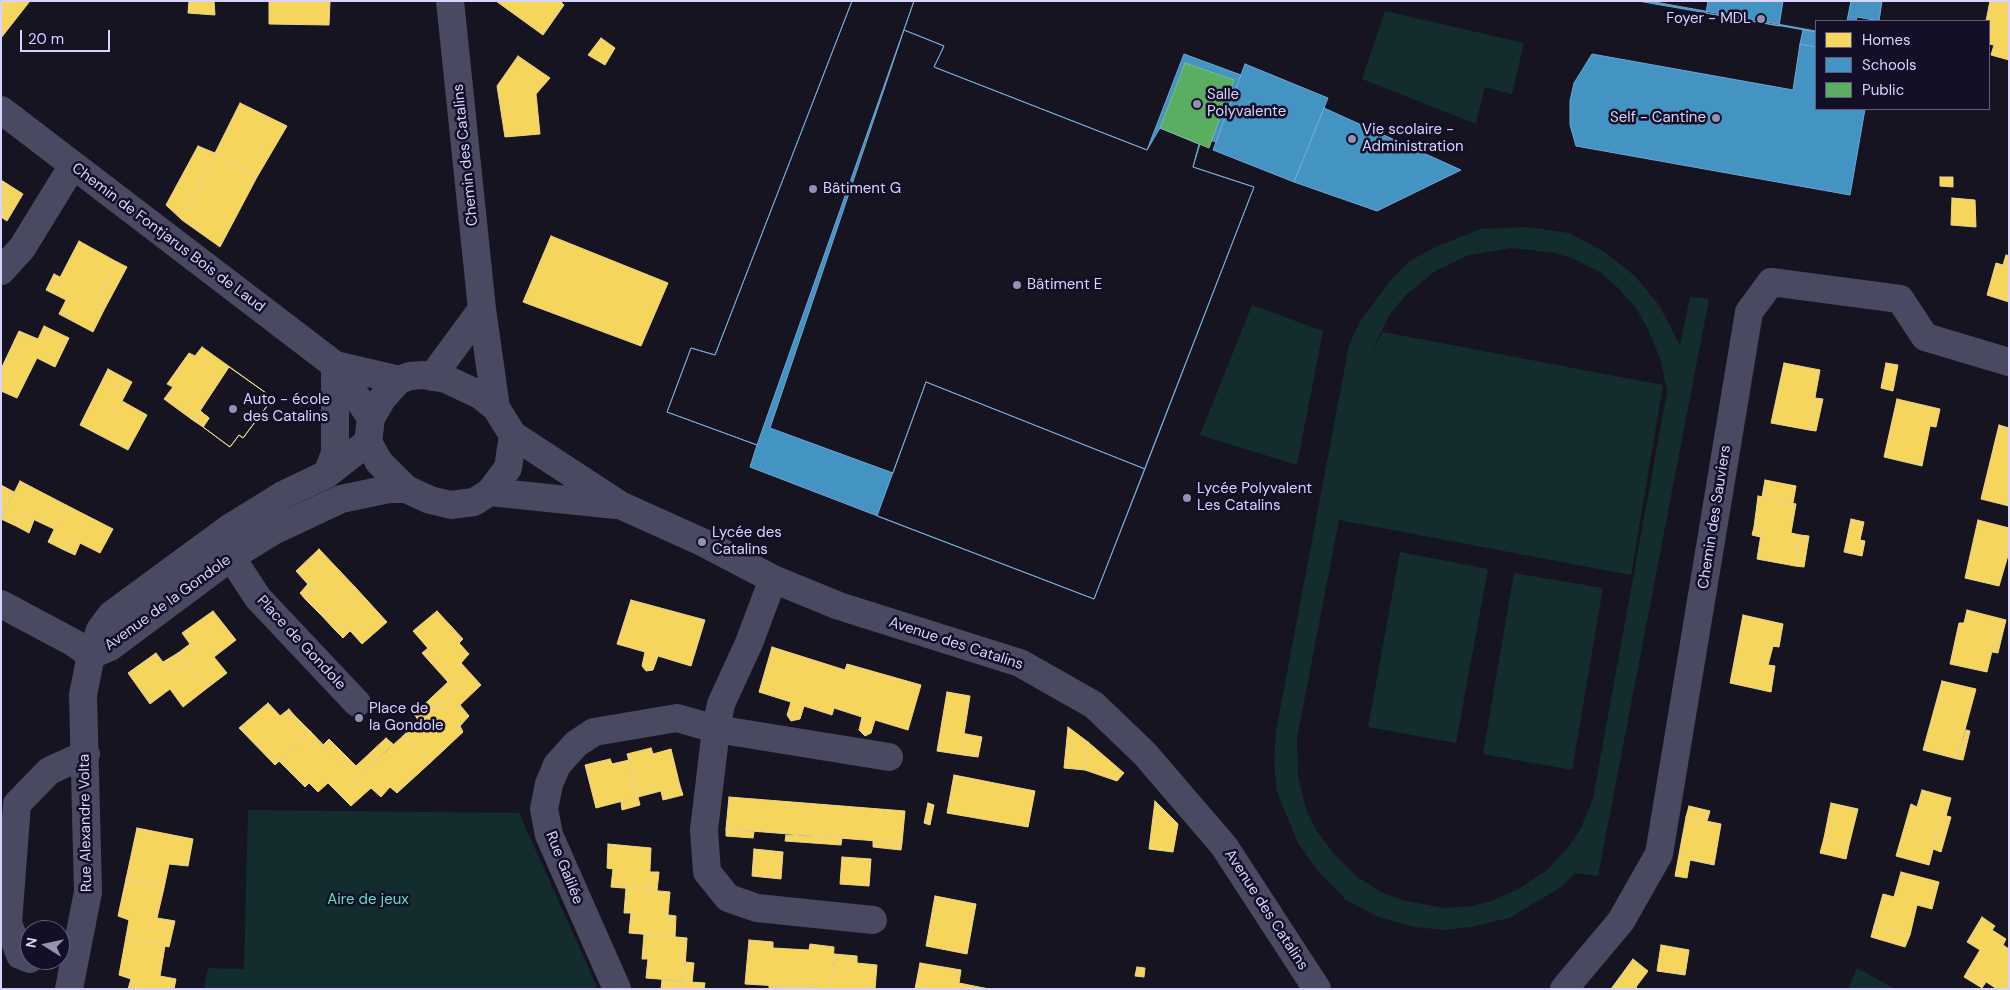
<!DOCTYPE html>
<html>
<head>
<meta charset="utf-8">
<style>
	body { margin:0 }
	#map { position:relative; width:2010px; height:990px; overflow:hidden; background:#161421; font-family:"DM Sans",sans-serif }
	canvas { display:block }
	.frame { position:absolute; inset:0; border:2px solid #d9d4ff; pointer-events:none }
	.legend { position:absolute; left:1815px; top:20px; width:175px; height:90px; box-sizing:border-box; background:#130f26; border:1px solid #625e7d; margin:0; padding:6px 9px; list-style:none; font-size:15px; color:#d9d4ff }
	.legend li { display:flex; align-items:center; gap:10px; height:25px }
	.legend b { width:25px; border:1px solid #625e7d }
	.north { position:absolute; left:20px; top:920px; width:50px; height:50px; box-sizing:border-box; background:#130f26; border:1px solid #625e7d; border-radius:50%; rotate:280deg; font-size:14px; font-weight:700; line-height:20px; text-align:center; color:#d9d4ff }
	.north::after { content:''; display:block; margin:auto; width:18px; height:22px; background:#9591b1; clip-path:polygon(50% 0,100% 100%,50% 72%,0 100%) }
	.scale { position:absolute; left:20px; top:30px; width:90px; height:22px; box-sizing:border-box; border:2px solid #d9d4ff; border-top:0; padding-left:6px; font-size:15px; line-height:18px; white-space:nowrap; color:#d9d4ff; -webkit-text-stroke:4px #130f26; paint-order:stroke }
</style>
</head>
<body>
<div id="map">
<canvas width="2010" height="990"></canvas>
<div class="frame"></div>
<ul class="legend">
<li><b style="height:14px;background:#f6d55c"></b>Homes</li>
<li><b style="height:14px;background:#4393c3"></b>Schools</li>
<li><b style="height:14px;background:#5aae61"></b>Public</li>
</ul>
<div class="north">N</div>
<div class="scale">20 m</div>
</div>
<script>
const ctx = document.querySelector('canvas').getContext('2d');
ctx.lineJoin = 'round';
function paint(path, color) { ctx.fillStyle = color; ctx.fill(path, 'evenodd'); }
const poly = rows => new Path2D(rows.map(r => 'M' + r).join(''));
function trace(path, color, width, dash) { ctx.strokeStyle = color; ctx.lineWidth = width; ctx.lineCap = dash ? 'butt' : 'round'; ctx.setLineDash(dash || []); ctx.stroke(path); }
function drawText(font, color, halo, rows, align = 'center') {
  ctx.font = font + ' "DM Sans",sans-serif'; ctx.lineWidth = 5; ctx.setLineDash([]); ctx.textBaseline = 'middle'; ctx.strokeStyle = halo; ctx.fillStyle = color; for (const [text, x, y, turn = 0] of rows) {
    ctx.save(); ctx.translate(x, y); ctx.rotate((+turn || 0) * Math.PI / 180); ctx.textAlign = isNaN(turn) ? turn : align; if (halo) ctx.strokeText(text, 0, 0); ctx.fillText(text, 0, 0); ctx.restore();
  }
}
paint(poly([
	[1385,11,1524,43,1512,94,1485,87,1476,124,1362,79],
	[1528,227,1569,233,1603,251,1635,276,1659,305,1680,345,1690,297,1709,299,1598,876,1575,873,1561,887,1509,918,1471,927,1443,930,1415,927,1378,917,1346,900,1317,870,1298,843,1277,792,1274,762,1276,731,1349,345,1359,323,1389,282,1409,261,1440,245,1481,229],
	[1511,248,1555,253,1574,259,1600,272,1618,288,1636,308,1648,329,1661,361,1667,392,1593,798,1581,828,1569,846,1548,869,1520,888,1492,901,1472,906,1444,908,1402,900,1381,892,1356,876,1335,855,1316,830,1306,809,1298,776,1297,738,1339,520,1631,575,1663,385,1383,332,1371,352,1390,314,1405,296,1435,271,1469,255],
	[1252,305,1323,331,1297,465,1200,435],
	[1400,552,1488,569,1456,743,1368,727],
	[1514,573,1603,588,1572,770,1483,754],
	[248,810,519,813,598,989,204,989,208,968,244,969],
	[1857,968,1895,989,1848,989]
]), '#132c2d');
const homes = poly([
	[1,1,21,1,9,3,1,14,1,1],
	[30,1,1,38,1,14,9,3,30,1],
	[189,1,214,1,215,15,188,13,189,1],
	[269,1,330,1,329,25,269,24,269,1],
	[496,1,560,1,564,5,543,35,496,1],
	[1990,1,2009,1,2009,60,1991,55,1994,45,1989,44,1989,21,1986,21,1990,1],
	[601,38,615,48,605,65,588,55,601,38],
	[518,56,550,78,536,94,540,134,505,137,497,86,518,56],
	[240,103,287,126,257,177,215,153,240,103],
	[198,146,215,153,182,220,166,205,198,146],
	[215,153,257,177,220,247,182,220,215,153],
	[1940,177,1953,177,1953,187,1940,186,1940,177],
	[1,180,23,194,7,221,1,217,1,214,11,197,1,191,1,180],
	[1,191,11,197,1,214,1,191],
	[1952,198,1975,200,1976,227,1951,225,1952,198],
	[551,236,668,283,641,346,523,302,551,236],
	[79,241,117,262,95,305,104,310,93,332,59,314,66,300,52,293,79,241],
	[2006,255,2009,256,2009,302,1987,295,1996,263,2003,265,2006,255],
	[117,262,127,267,104,310,95,305,117,262],
	[54,274,60,277,52,293,46,290,54,274],
	[44,326,69,338,55,367,37,358,17,398,1,391,1,369,19,331,38,339,44,326],
	[202,347,266,393,261,400,267,406,243,438,239,435,230,447,203,427,209,418,200,411,194,421,164,399,173,387,167,384,189,353,195,356,202,347],
	[1784,363,1820,370,1809,430,1771,423,1784,363],
	[1886,363,1898,365,1893,391,1881,388,1886,363],
	[229,367,266,393,261,400,267,406,243,438,239,435,230,447,203,427,209,418,200,411,229,367],
	[108,369,132,382,122,401,147,415,128,450,80,425,108,369],
	[1815,398,1823,399,1816,431,1809,430,1815,398],
	[1897,399,1940,409,1936,427,1930,426,1922,466,1884,457,1897,399],
	[200,411,209,418,203,427,194,421,200,411],
	[1999,425,2009,428,2009,506,1981,499,1999,425],
	[1765,480,1796,486,1793,503,1762,497,1765,480],
	[20,481,66,505,54,529,22,514,16,526,1,519,20,481],
	[1,485,14,492,1,518,1,485],
	[1758,496,1796,504,1791,533,1800,535,1795,566,1757,559,1762,528,1754,527,1758,496],
	[66,505,113,529,100,553,70,538,64,550,48,542,66,505],
	[22,514,34,520,29,533,16,526,22,514],
	[1851,519,1864,522,1860,540,1865,541,1862,556,1844,552,1851,519],
	[1978,520,2009,528,2009,552,1999,586,1965,578,1978,520],
	[1754,527,1762,528,1760,537,1752,535,1754,527],
	[1800,535,1809,536,1804,567,1795,566,1800,535],
	[70,538,80,543,75,555,64,550,70,538],
	[319,549,355,587,322,616,305,599,314,591,296,571,319,549],
	[308,584,314,591,305,599,300,593,308,584],
	[355,587,387,622,362,644,343,623,335,630,322,616,355,587],
	[631,600,705,620,691,666,658,656,653,670,646,671,642,666,645,652,617,644,631,600],
	[1967,610,2006,620,2003,632,1997,630,1987,672,1950,664,1959,623,1964,623,1967,610],
	[213,611,236,640,214,657,227,673,206,689,187,664,198,655,182,633,213,611],
	[437,611,463,639,459,643,469,654,461,663,481,685,460,705,469,716,460,726,463,732,431,762,404,735,459,684,413,631,437,611],
	[1743,615,1783,624,1779,647,1765,645,1761,664,1775,666,1771,692,1730,683,1743,615],
	[343,623,350,631,343,638,335,630,343,623],
	[1997,630,2003,632,1998,653,1992,652,1997,630],
	[190,644,198,655,187,664,178,653,190,644],
	[1765,645,1773,646,1768,665,1761,664,1765,645],
	[772,647,845,670,847,664,921,685,908,730,875,720,871,733,865,736,859,730,862,717,834,708,832,715,804,706,800,719,791,721,787,715,791,702,759,692,772,647],
	[428,648,459,684,419,721,414,714,448,682,422,653,428,648],
	[156,653,172,674,187,664,206,689,183,707,170,689,150,704,128,673,156,653],
	[178,653,187,664,172,674,163,662,178,653],
	[1942,681,1976,689,1957,759,1923,750,1942,681],
	[947,692,970,696,964,734,966,734,963,755,937,751,947,692],
	[268,703,286,722,294,715,311,732,275,765,239,728,268,703],
	[289,709,294,715,286,722,280,716,289,709],
	[1068,727,1088,742,1085,770,1064,768,1068,727],
	[1966,730,1970,731,1963,760,1957,759,1966,730],
	[311,732,356,779,404,735,431,762,397,793,390,787,381,797,371,788,351,806,328,783,318,792,309,783,305,787,279,761,311,732],
	[966,734,982,737,978,757,963,755,966,734],
	[386,738,393,744,356,779,323,745,329,739,356,766,386,738],
	[1088,742,1124,773,1117,781,1085,770,1088,742],
	[651,748,653,754,671,749,680,786,638,797,627,754,651,748],
	[610,759,612,764,629,760,638,797,596,808,585,765,610,759],
	[954,775,1035,791,1028,827,947,813,954,775],
	[680,786,683,795,663,800,661,791,680,786],
	[1922,790,1951,798,1946,816,1942,815,1929,865,1896,856,1911,804,1917,807,1922,790],
	[638,797,640,805,622,810,621,802,638,797],
	[729,797,905,811,902,843,726,829,729,797],
	[1155,801,1178,824,1173,852,1149,849,1155,801],
	[928,803,934,805,930,825,924,823,928,803],
	[1831,803,1858,809,1849,845,1824,838,1831,803],
	[1689,806,1710,811,1707,821,1686,817,1689,806],
	[1942,815,1951,817,1941,852,1933,849,1942,815],
	[1686,817,1721,824,1714,865,1690,860,1687,878,1675,876,1686,817],
	[137,828,193,839,188,866,169,864,164,888,126,879,137,828],
	[726,829,754,832,753,838,726,836,726,829],
	[786,835,842,838,841,845,785,841,786,835],
	[1824,838,1849,845,1846,859,1820,853,1824,838],
	[873,841,902,843,901,850,873,847,873,841],
	[608,844,651,848,649,890,611,887,613,869,607,868,608,844],
	[754,849,783,852,781,879,752,876,754,849],
	[842,857,871,859,869,886,840,884,842,857],
	[650,872,659,872,657,891,649,890,650,872],
	[1901,872,1939,882,1932,909,1917,905,1910,935,1874,926,1883,894,1894,897,1901,872],
	[126,879,164,888,157,918,175,921,169,947,126,937,129,920,118,916,126,879],
	[626,888,670,892,666,936,629,933,631,913,624,913,626,888],
	[935,896,976,904,967,954,926,946,935,896],
	[668,915,676,916,675,937,666,936,668,915],
	[1982,917,1995,926,1992,930,2006,939,2003,945,2009,949,2008,989,1997,989,1968,970,1980,950,1967,942,1982,917],
	[1874,926,1910,935,1905,947,1871,937,1874,926],
	[644,934,687,938,684,981,646,978,648,959,642,959,644,934],
	[126,937,165,946,160,976,176,979,174,989,128,989,131,979,119,975,126,937],
	[749,940,773,942,773,948,809,950,810,944,834,947,831,989,745,984,749,940],
	[1661,945,1689,950,1685,975,1657,971,1661,945],
	[834,954,857,956,857,963,877,965,875,989,831,989,834,954],
	[1633,959,1648,971,1636,987,1638,989,1611,989,1633,959],
	[685,962,694,963,692,982,684,981,685,962],
	[920,963,961,970,959,983,989,989,915,989,920,963],
	[1137,967,1145,968,1144,977,1135,976,1137,967],
	[1968,970,1986,982,1982,988,1964,977,1968,970],
	[662,980,705,983,704,989,661,989,662,980],
	[769,985,806,988,806,989,769,989,769,985]
]);
paint(homes, '#f6d55c');
trace(homes, '#edd58d', 1);
const schools = poly([
	[852,1,914,1,904,30,944,46,934,67,1147,150,1184,54,1241,75,1216,142,1202,137,1193,167,1254,187,1094,599,750,467,757,445,667,412,691,348,715,355,852,1],
	[852,1,914,1,757,445,667,412,691,348,715,355,852,1],
	[1638,1,1882,1,1879,21,1857,17,1856,21,1816,21,1816,32,1638,1],
	[1649,1,1851,1,1847,21,1816,21,1816,31,1649,1],
	[1708,1,1783,1,1779,26,1706,13,1708,1],
	[904,30,944,46,934,67,1147,150,1160,128,1199,144,1193,167,1254,187,1145,469,926,382,893,473,770,428,904,30],
	[1803,30,1816,32,1816,47,1800,44,1803,30],
	[1800,44,1816,47,1816,109,1865,109,1850,195,1576,146,1570,125,1570,101,1574,83,1592,54,1793,90,1800,44],
	[1245,64,1328,98,1294,182,1213,150,1245,64],
	[1324,108,1461,170,1377,211,1294,182,1324,108],
	[926,382,1145,469,1094,599,877,516,926,382]
]);
paint(schools, '#4393c3');
trace(schools, '#70a6d5', 1);
const public = poly([
	[1185,63,1234,80,1209,148,1160,128,1185,63]
]);
paint(public, '#5aae61');
trace(public, '#80b990', 1);
trace(poly([
	[450,1,482,309,496,408],
	[1,110,335,365,371,418],
	[1,271,22,248,73,165],
	[335,365,399,380],
	[423,375,446,379,480,395,496,408,513,435,508,468,490,492,474,502,451,505,430,500,406,489,379,462,368,442,371,418,382,399,399,380,410,376,423,375],
	[432,377,482,309],
	[513,435,620,505,702,542,773,579,839,606,1020,663,1094,705,1145,754,1224,846,1317,989],
	[327,474,335,453,335,365],
	[490,492,616,505],
	[231,557,258,598,357,703],
	[1,604,74,643,91,655],
	[91,655,110,647,231,557,273,531,341,499,389,489,406,489],
	[873,920,757,908,728,898,707,872,704,830,716,729,889,757],
	[30,959,20,955,8,923,17,804,49,771,86,754],
	[69,989,88,892,83,695,91,655,100,630,111,615,228,529,283,495,327,474,368,442],
	[617,989,549,835,544,809,549,784,557,765,576,744,594,732,677,718,716,729,721,704,749,643,773,579],
	[1564,989,1621,921,1659,854,1749,312,1771,282,1900,299,1925,337,2009,362]
]), '#4a4962', 28);
for (const [x, y, r, color] of [
	[1761,19,5,"#9591b1"],
	[1197,104,5,"#9591b1"],
	[1716,118,5,"#9591b1"],
	[1352,139,5,"#9591b1"],
	[813,189,5,"#9591b1"],
	[1017,285,5,"#9591b1"],
	[233,409,5,"#9591b1"],
	[1187,498,5,"#9591b1"],
	[702,542,5,"#9591b1"],
	[359,718,5,"#9591b1"]
]) { const dot = new Path2D(); dot.arc(x, y, r, 0, 2 * Math.PI); ctx.fillStyle = color; ctx.fill(dot); trace(dot, '#130f26', 2); }
drawText('15px', '#d9d4ff', '#130f26', [
	["Foyer - MDL",1751,19,"right"],
	["Salle",1207,95],
	["Polyvalente",1207,112],
	["Self - Cantine",1706,118,"right"],
	["Vie scolaire -",1362,130],
	["Administration",1362,147],
	["Bâtiment G",823,189],
	["Bâtiment E",1027,285],
	["Auto - école",243,400],
	["des Catalins",243,417],
	["Lycée Polyvalent",1197,489],
	["Les Catalins",1197,506],
	["Lycée des",712,533],
	["Catalins",712,550],
	["Place de",369,709],
	["la Gondole",369,726]
], 'left');
drawText('15px', '#d9d4ff', '#130f26', [
	["Chemin des Catalins",466,155,-96],
	["Chemin de Fontjarus Bois de Laud",168,238,37],
	["Chemin des Sauviers",1715,517,-81],
	["Avenue de la Gondole",168,603,-36],
	["Place de Gondole",301,643,47],
	["Avenue des Catalins",956,644,18],
	["Rue Alexandre Volta",86,823,-91],
	["Rue Galilée",564,868,68],
	["Avenue des Catalins",1266,910,57]
]);
drawText('15px', '#5fe0c0', '#130f26', [
	["Aire de jeux",368,900]
]);
</script>
</body>
</html>
